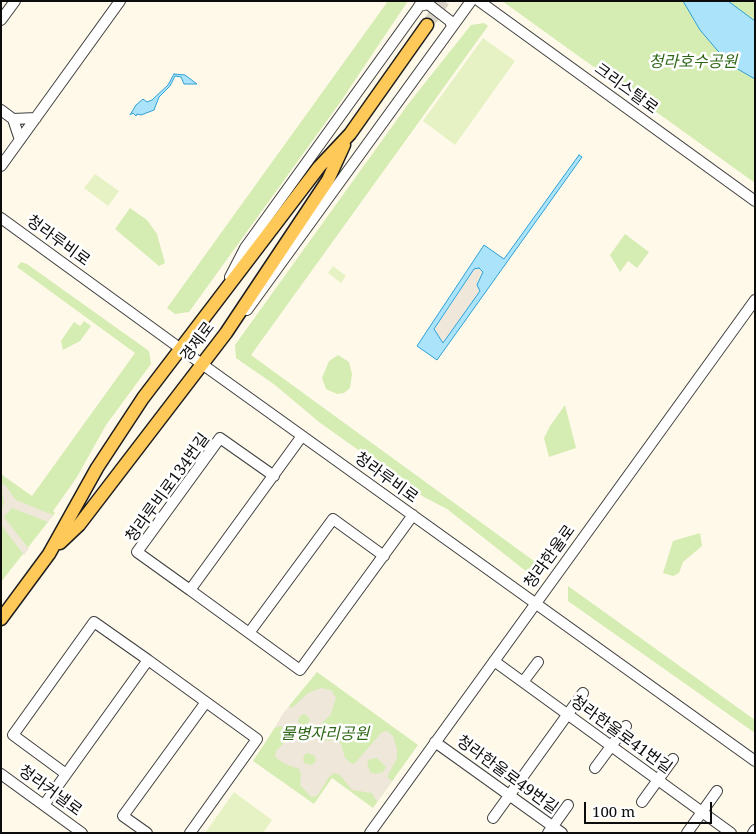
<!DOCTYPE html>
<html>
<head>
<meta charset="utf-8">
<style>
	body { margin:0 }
	#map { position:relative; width:756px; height:834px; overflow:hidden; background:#fff9ea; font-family:"Noto Serif",serif }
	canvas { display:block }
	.frame { position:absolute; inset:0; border:2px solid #0c0c0c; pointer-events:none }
	.scale { position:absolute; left:584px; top:802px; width:128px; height:22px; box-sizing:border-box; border:2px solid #0c0c0c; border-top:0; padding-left:6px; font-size:15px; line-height:18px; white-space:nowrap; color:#0c0c0c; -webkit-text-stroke:4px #fff; paint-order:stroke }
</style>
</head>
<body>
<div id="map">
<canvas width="756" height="834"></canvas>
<div class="frame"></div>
<div class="scale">100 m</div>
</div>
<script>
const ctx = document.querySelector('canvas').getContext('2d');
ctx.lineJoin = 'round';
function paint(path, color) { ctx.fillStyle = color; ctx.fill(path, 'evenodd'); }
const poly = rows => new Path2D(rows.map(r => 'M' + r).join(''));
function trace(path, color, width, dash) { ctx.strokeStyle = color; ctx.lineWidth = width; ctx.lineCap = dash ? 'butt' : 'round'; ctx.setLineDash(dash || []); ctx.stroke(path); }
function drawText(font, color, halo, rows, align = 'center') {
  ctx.font = font + ' "Noto Serif","Noto Sans KR",serif'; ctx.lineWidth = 5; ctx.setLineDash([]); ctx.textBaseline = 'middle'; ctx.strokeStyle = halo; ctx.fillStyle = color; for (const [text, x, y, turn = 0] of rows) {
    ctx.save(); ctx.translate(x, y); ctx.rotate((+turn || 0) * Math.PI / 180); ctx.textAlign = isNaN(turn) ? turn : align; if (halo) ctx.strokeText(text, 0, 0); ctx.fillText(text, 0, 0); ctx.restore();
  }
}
paint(poly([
	[388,1,408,1,339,104,189,312,175,314,167,308],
	[502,1,755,1,755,183],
	[484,23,488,26,251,355,545,569,543,571,527,572,447,509,424,497,319,422,275,385,236,358,235,345,409,103,471,25],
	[130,208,147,220,157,234,165,263,159,266,115,229],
	[625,234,649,252,637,268,628,261,620,272,610,255],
	[21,262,27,264,149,351,151,364,106,425,77,477,53,511,55,513,1,582,1,474,32,496,135,353,17,267],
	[84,321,91,326,80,341,63,350,61,341,74,322,80,326],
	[338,355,349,362,352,374,350,388,344,393,337,394,326,389,322,378,329,361],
	[565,405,576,448,549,457,544,438,550,426],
	[700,533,702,546,683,562,679,573,673,576,663,573,673,541],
	[568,586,755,720,755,733,568,601],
	[317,672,418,745,373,808,332,778,314,804,253,761,289,706]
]), '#d5ecb2');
paint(poly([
	[483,38,515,61,455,145,423,121],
	[95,174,119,191,108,206,84,188],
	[333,266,346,276,341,283,328,273],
	[234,792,272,820,263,833,205,833]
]), '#e6f2c4');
paint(poly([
	[479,268,483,272,478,283,480,291,443,343,434,330,474,269],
	[1,483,6,486,16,500,53,515,48,522,12,508,4,517,29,549,24,555,1,525,1,508,4,504],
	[321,688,331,690,336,698,331,714,319,726,316,734,321,741,336,740,341,744,345,758,352,764,355,763,382,732,387,731,393,736,397,749,397,758,387,777,392,781,377,802,372,793,352,790,340,775,334,773,329,777,317,796,311,797,300,785,301,774,299,769,285,764,275,757,276,751,290,737,288,731,281,726,275,728,282,715,289,706,292,708,308,693],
	[303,714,307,715,310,720,306,726,301,726,298,721,300,716],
	[308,753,315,756,316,761,312,765,306,764,303,761,304,755],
	[377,758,386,767,383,772,376,774,370,772,367,762,370,759]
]), '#efe7da');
const water = poly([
	[683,1,728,1,755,21,755,79,729,64,700,30,683,1],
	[174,74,185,75,197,84,184,84,181,77,175,76,170,86,159,97,154,110,141,115,137,114,136,116,133,113,130,115,136,105,143,99,147,102,152,100,168,85,174,74],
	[579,155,582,157,437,360,417,346,484,245,504,259,579,155],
	[479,268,483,272,477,285,480,291,443,343,434,329,474,269,479,268]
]);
paint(water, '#abe3fa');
trace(water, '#2da1d6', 1);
trace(poly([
	[427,25,444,1]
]), '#dbd5c9', 12, [12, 6]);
const minor = poly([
	[479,1,755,201],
	[419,6,428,4,450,21,452,27],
	[1,20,15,1],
	[1,110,13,119],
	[13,119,36,118],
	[13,119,20,140],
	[1,166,120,1],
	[1,218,181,349,755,761],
	[230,277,245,248,423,1],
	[247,310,471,1],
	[302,436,190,590,300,670,413,515],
	[190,590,137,552,220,438,274,476],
	[249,633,333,519,384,556],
	[494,661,731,833],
	[523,682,538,662],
	[435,742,562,833],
	[595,768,626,726],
	[1,774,82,833],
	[66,774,13,735,94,622,148,660],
	[642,802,673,759],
	[44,805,148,660,257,739,190,833],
	[493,818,583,693],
	[147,833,123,816,206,702],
	[370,833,755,300],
	[548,833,568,805],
	[687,833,717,791],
	[753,833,755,830]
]);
const major = poly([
	[60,543,79,525,226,333,328,180,344,145],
	[1,619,49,554,97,468,143,398,319,167,350,134,427,25]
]);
trace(minor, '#3f3f3f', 12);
trace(major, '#1d1d1d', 15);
trace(minor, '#fff', 10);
trace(major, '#ffc95a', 12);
drawText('italic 16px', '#2f6718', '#fff', [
	["청라호수공원",693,62],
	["물병자리공원",325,734]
]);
drawText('16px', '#0c0c0c', '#fff', [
	["크리스탈로",626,89,36],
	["청라루비로",58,241,36],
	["경제로",198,342,-53],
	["청라루비로",386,478,36],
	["청라루비로134번길",168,488,-54],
	["청라한울로",550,557,-54],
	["청라한울로41번길",621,735,36],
	["청라한울로49번길",507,775,36],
	["청라커낼로",50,791,36]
]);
</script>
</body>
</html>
